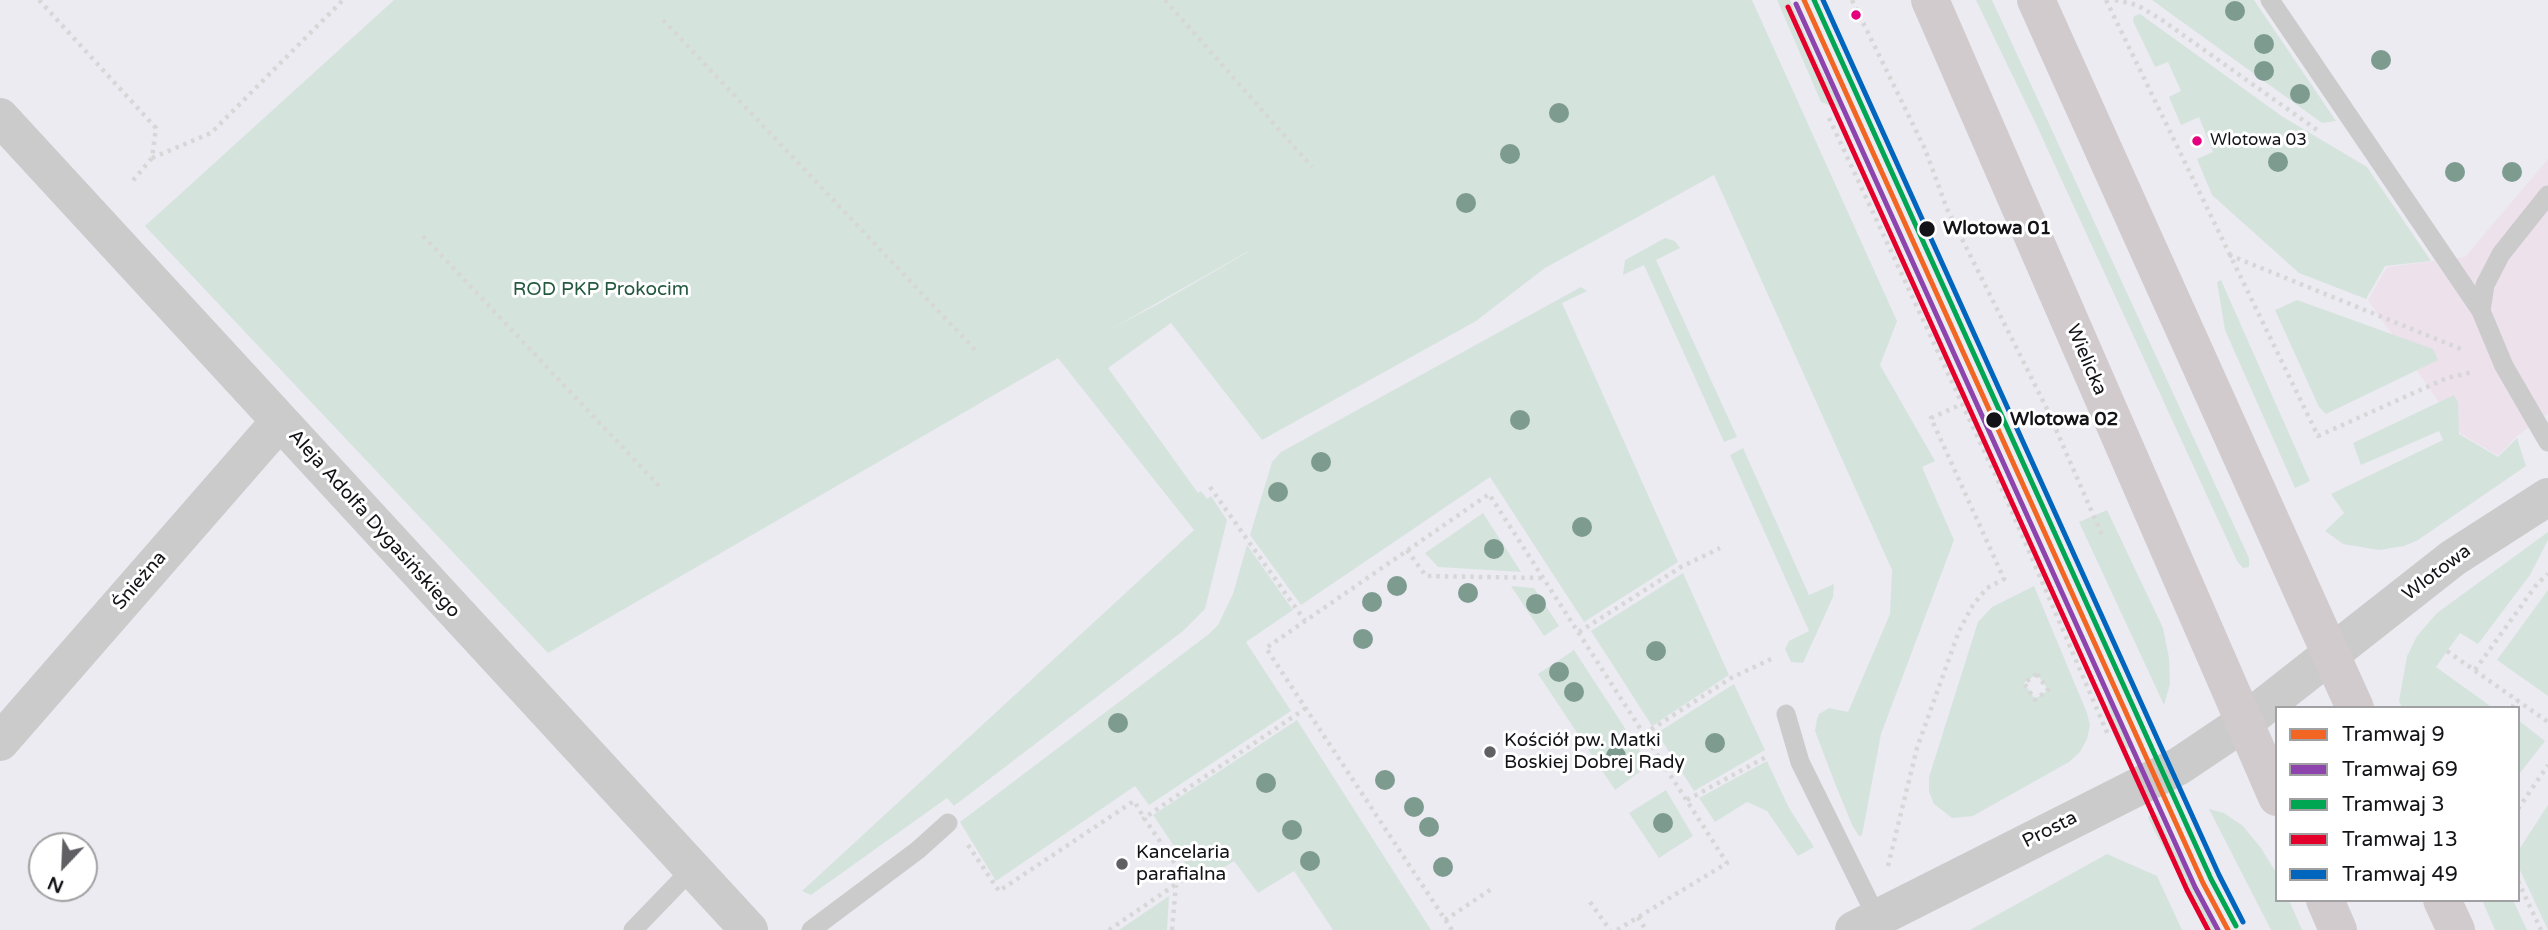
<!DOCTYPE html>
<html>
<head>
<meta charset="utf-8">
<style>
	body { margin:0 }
	#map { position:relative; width:2548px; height:930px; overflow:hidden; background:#ecebf2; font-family:"Varela Round",sans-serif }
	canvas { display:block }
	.legend { position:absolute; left:2275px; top:706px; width:245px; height:196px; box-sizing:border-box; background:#fff; border:2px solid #a1a1a3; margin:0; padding:9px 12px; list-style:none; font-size:21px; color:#141418 }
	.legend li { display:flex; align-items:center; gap:14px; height:35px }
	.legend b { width:35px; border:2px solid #a1a1a3 }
	.north { position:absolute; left:28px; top:832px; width:70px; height:70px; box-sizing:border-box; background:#fff; border:2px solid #a1a1a3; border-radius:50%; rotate:203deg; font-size:19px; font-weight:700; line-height:28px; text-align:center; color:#141418 }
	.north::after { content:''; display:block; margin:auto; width:24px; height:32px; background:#605f64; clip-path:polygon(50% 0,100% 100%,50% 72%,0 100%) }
</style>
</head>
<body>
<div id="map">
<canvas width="2548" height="930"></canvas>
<ul class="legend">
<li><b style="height:9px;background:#f26522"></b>Tramwaj 9</li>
<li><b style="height:9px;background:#8e44ad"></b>Tramwaj 69</li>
<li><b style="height:9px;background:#00a651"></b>Tramwaj 3</li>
<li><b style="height:9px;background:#e4002b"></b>Tramwaj 13</li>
<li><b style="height:9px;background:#0065bd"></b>Tramwaj 49</li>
</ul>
<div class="north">N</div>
</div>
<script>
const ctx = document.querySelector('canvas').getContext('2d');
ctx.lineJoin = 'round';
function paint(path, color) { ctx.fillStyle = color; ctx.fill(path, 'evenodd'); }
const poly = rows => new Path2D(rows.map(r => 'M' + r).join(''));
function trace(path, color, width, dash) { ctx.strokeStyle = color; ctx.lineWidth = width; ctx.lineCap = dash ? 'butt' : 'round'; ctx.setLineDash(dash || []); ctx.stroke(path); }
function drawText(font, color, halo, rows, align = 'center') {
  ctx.font = font + ' "Varela Round",sans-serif'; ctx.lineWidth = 6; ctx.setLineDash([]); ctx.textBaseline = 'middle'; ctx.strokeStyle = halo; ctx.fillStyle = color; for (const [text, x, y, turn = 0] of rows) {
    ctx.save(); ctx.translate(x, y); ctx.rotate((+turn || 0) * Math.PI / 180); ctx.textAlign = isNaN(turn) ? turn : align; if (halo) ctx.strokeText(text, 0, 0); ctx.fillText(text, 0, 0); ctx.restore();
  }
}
paint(poly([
	[2548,159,2548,414,2517,436,2498,456,2460,433,2368,300,2387,267,2465,257]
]), '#ede1ec');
paint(poly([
	[394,0,1752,0,1897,321,1880,365,1935,461,1922,467,1954,540,1881,734,1862,835,1859,836,1853,827,1836,786,1815,731,1817,719,1819,714,1829,708,1848,712,1890,614,1892,570,1714,175,1545,268,1476,321,1262,440,1171,323,1108,368,1198,493,1201,491,1207,499,1211,496,1227,520,1205,609,1183,631,954,806,947,798,811,895,802,891,1194,530,1058,358,548,653,145,226],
	[1248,252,1158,304,1111,329,1247,252],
	[1777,0,1790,0,1819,66,1844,111,1821,102],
	[1976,0,1992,0,2249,558,2249,567,2243,568,2237,561,2035,122],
	[2152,0,2254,0,2336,121,2322,123],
	[2140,14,2283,117,2367,167,2431,261,2385,266,2366,299,2299,273,2212,195,2197,159,2213,152,2199,117,2181,125,2169,97,2181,91,2168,62,2155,67,2133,21,2134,16],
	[1665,238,1675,241,1680,248,1656,260,1737,437,1724,442,1644,265,1623,275,1625,260],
	[2221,280,2310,481,2295,488,2225,330,2217,282],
	[1581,287,1587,291,1562,303,1678,562,1584,622,1490,477,1301,605,1250,535,1272,462,1281,452],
	[2297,300,2433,349,2438,360,2326,414,2319,407,2275,310],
	[2454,395,2458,402,2459,434,2498,457,2517,438,2526,466,2418,540,2404,546,2379,550,2343,544,2325,531,2344,513,2331,494,2443,440,2439,431,2361,465,2353,443],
	[1743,448,1809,595,1834,584,1833,597,1803,663,1791,662,1785,649,1789,641,1809,631,1730,455],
	[2107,510,2163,628,2169,658,2170,684,2164,705,2079,522],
	[1483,513,1521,572,1438,567,1425,553],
	[2548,532,2548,540,2530,575,2478,644,2460,633,2436,667,2493,708,2402,708,2399,701,2407,656,2417,636,2437,613],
	[1247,545,1293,610,1246,642,1291,711,1149,805,1135,786,996,881,960,822,1209,634,1218,625,1233,594],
	[1683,573,1729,675,1652,726,1591,631],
	[1511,586,1534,588,1559,626,1544,636],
	[2034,586,2087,713,2090,725,2087,739,2080,752,2069,762,1973,816,1952,818,1934,804,1929,792,1929,777,1978,622,1992,607],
	[2037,674,2048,690,2035,699,2024,683],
	[2548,590,2548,696,2497,660],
	[1574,650,1649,765,1615,790,1538,674],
	[2102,682,2130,747,2122,752],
	[1734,684,1765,750,1694,791,1657,733],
	[1297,720,1431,930,1333,930,1294,871,1258,893,1234,861,1199,883,1153,815],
	[2518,720,2545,741,2520,773,2518,772],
	[1767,761,1789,808,1814,847,1798,856,1767,811,1747,802,1715,822,1699,798],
	[1666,790,1693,836,1659,858,1629,813],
	[2548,805,2548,930,2518,866,2518,851],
	[2209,809,2224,813,2243,826,2261,848,2277,874,2277,900,2289,900,2302,930,2271,930],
	[2157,813,2172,845,2217,930,2208,930,2155,832,2148,817],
	[2107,854,2157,876,2182,930,1970,930],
	[1169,896,1167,930,1119,930],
	[2482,900,2513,900,2527,930,2495,930]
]), '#d5e3dd');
trace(poly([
	[39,0,156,128,152,158,130,184],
	[1165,0,1312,167],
	[1852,0,1925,149,1947,209,2047,409,2102,535],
	[2106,0,2318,436,2447,378,2473,372],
	[2115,0,2137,5,2162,20,2317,130],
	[663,20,978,353],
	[1829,118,2006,498,2109,737],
	[152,158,211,133,343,0],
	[423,236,662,489],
	[2229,255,2461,349],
	[1210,487,1305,621],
	[1407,550,1426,576,1543,578],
	[1579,632,1681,567,1720,548],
	[2447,651,2548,722],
	[2475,670,2537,584,2548,574],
	[2037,674,2048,690,2035,700,2024,683,2037,674],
	[2512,708,2517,700],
	[1644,734,1731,678,1771,659],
	[1687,800,1766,757],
	[2518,809,2548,765],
	[968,845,999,891,1134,801,1144,818],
	[1888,866,1917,748,1959,631,1973,605,1987,588,2004,579,1931,418,1962,404],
	[2518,881,2541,930],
	[1590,902,1610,930],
	[1638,917,1646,930],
	[1445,920,1493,888],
	[1109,930,1185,878,1144,818,1306,708],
	[1172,930,1176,885],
	[1452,930,1266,648,1489,494,1727,863,1617,930]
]), '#d7d7d8', 4.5, [3.5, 5]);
trace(poly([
	[2270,0,2481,311,2504,366,2548,442],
	[2481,311,2485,285,2501,254,2548,195],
	[1786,714,1800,762,1877,918],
	[633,930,691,870],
	[811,930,918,850,948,823]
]), '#cbcbcc', 19);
trace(poly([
	[0,117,749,930],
	[0,742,280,421],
	[1854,930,2179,766,2243,723,2453,558,2548,497]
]), '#cbcbcc', 38);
trace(poly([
	[1930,0,2277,797],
	[2036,0,2355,708],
	[2325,900,2338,930],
	[2442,900,2456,930]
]), '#d1cbcd', 38);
trace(poly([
	[1804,0,2203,883,2228,930]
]), '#f26522', 5);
trace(poly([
	[1796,4,2195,887,2218,930]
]), '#8e44ad', 5);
trace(poly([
	[1814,0,2211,879,2236,926]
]), '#00a651', 5);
trace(poly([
	[1788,7,2187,890,2208,930]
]), '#e4002b', 5);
trace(poly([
	[1823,0,2219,875,2243,922]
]), '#0065bd', 5);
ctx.fillStyle = '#7e9b90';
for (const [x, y] of [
	[2235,11],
	[2264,44],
	[2381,60],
	[2264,71],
	[2300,94],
	[1559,113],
	[1510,154],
	[2278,162],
	[2455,172],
	[2512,172],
	[1466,203],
	[1520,420],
	[1321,462],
	[1278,492],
	[1582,527],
	[1494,549],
	[1397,586],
	[1468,593],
	[1372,602],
	[1536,604],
	[1363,639],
	[1656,651],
	[1559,672],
	[1574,692],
	[1118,723],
	[1715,743],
	[1616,756],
	[1385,780],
	[1266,783],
	[1414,807],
	[1663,823],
	[1429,827],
	[1292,830],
	[1310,861],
	[1443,867]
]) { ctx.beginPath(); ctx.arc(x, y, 10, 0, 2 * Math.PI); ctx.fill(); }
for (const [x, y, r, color] of [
	[1856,15,6,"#e5007d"],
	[2197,141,6,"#e5007d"],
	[1927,229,9,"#141418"],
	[1994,420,9,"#141418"],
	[1490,752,7,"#605f64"],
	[1122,864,7,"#605f64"]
]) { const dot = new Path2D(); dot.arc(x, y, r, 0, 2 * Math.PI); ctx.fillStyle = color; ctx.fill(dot); trace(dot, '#fff', 2.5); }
drawText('17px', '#141418', '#fff', [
	["Wlotowa 03",2210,141]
], 'left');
drawText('bold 19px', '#141418', '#fff', [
	["Wlotowa 01",1943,229],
	["Wlotowa 02",2010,420]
], 'left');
drawText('19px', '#24593f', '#fff', [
	["ROD PKP Prokocim",601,290]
]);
drawText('19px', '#141418', '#fff', [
	["Wielicka",2086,360,67],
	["Aleja Adolfa Dygasińskiego",374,524,48],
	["Wlotowa",2437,573,-37],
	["Śnieżna",140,581,-49],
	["Prosta",2050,830,-27]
]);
drawText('19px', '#141418', '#fff', [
	["Kościół pw. Matki",1504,741],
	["Boskiej Dobrej Rady",1504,763],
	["Kancelaria",1136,853],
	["parafialna",1136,875]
], 'left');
</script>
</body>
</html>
